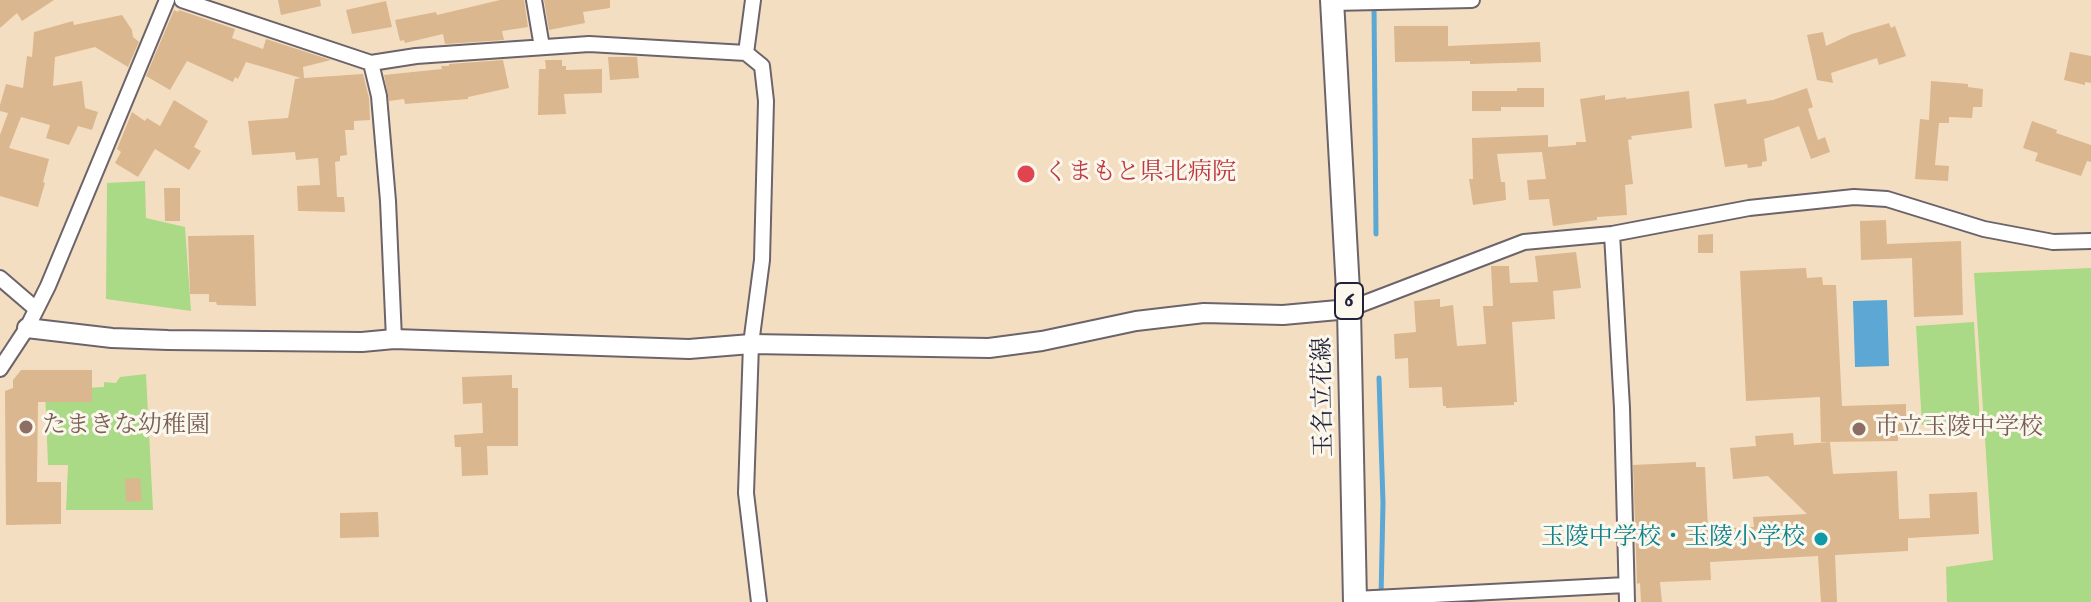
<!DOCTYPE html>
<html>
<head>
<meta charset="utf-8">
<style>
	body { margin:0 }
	canvas { display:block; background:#f4dec1 }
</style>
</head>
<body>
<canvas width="2091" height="602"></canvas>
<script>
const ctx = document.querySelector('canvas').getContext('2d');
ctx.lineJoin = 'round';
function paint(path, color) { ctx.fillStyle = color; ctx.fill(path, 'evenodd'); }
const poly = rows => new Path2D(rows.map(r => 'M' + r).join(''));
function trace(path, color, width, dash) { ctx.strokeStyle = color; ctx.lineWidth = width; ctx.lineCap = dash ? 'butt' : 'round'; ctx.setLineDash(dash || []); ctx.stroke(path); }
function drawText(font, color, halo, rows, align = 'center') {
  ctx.font = font + ' "IM FELL English","Noto Serif JP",serif'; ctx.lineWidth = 6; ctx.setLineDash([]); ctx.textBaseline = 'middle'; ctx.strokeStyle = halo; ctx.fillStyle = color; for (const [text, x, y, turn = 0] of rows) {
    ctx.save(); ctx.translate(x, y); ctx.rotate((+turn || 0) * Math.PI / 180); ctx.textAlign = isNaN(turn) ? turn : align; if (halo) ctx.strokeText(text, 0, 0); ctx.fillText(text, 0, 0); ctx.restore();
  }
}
paint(poly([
	[145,181,146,218,185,227,191,311,106,299,107,183],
	[2091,268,2091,602,1947,602,1946,567,1993,560,1974,273],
	[1974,322,1980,422,1922,425,1916,326],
	[146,374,153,510,66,510,68,465,48,465,45,390,104,387,104,382,116,383,120,377]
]), '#abda87');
paint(poly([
	[1887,300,1889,366,1855,367,1853,301]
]), '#5ca7d4');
trace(poly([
	[1374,5,1376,234],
	[1379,378,1383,503,1381,597]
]), '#5ca7d4', 5);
paint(poly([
	[0,0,54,0,22,21,17,13,0,28],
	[278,0,320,0,321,6,281,15],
	[500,0,524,0,528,27,502,31,504,40,445,44,443,34,405,43,404,40,400,41,395,20,436,12,437,15],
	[544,0,610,0,610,8,583,12,585,23,549,30],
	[386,1,392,27,352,34,346,10],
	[174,10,178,12,179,10,235,29,232,38,263,49,266,39,331,60,303,67,304,78,363,74,369,98,370,120,354,121,354,130,345,130,347,155,340,156,340,161,335,162,337,197,344,197,345,212,298,211,297,186,320,185,318,158,296,160,295,152,252,155,248,121,288,118,295,79,301,78,246,62,238,79,235,77,233,82,187,61,170,90,146,76],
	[122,15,132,30,133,37,139,42,128,67,95,47,55,57,53,86,82,81,85,108,98,112,92,130,78,126,69,145,46,138,50,125,21,117,9,148,49,159,43,182,45,183,38,207,0,196,0,135,8,113,0,111,0,105,6,84,23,88,27,56,32,57,34,32,73,21,74,25],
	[1889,23,1891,28,1895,26,1906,56,1879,65,1877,58,1831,73,1833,83,1817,80,1807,35,1823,32,1826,46,1852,34],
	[1394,26,1448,26,1448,46,1540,42,1541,62,1470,64,1470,61,1395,62],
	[2070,52,2091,56,2091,83,2085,82,2085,85,2064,80],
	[608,57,637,57,639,78,610,80],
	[503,60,509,88,468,97,468,99,405,104,404,99,389,101,384,75,442,69,441,66,449,66,449,64],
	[545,60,562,60,562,66,566,66,566,70,602,69,602,93,564,94,566,114,538,115,539,69,546,69],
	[1931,81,1968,84,1968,87,1983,89,1982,107,1973,107,1972,118,1949,117,1949,123,1939,123,1935,165,1949,166,1948,181,1915,179,1920,119,1929,120],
	[1517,88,1544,88,1544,107,1501,107,1501,111,1472,111,1472,91,1517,91],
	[1807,88,1813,107,1808,109,1818,140,1825,137,1830,152,1811,159,1799,126,1764,139,1767,161,1762,162,1762,166,1748,168,1747,164,1725,167,1714,104,1746,99,1747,104,1773,100],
	[1689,91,1692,128,1631,136,1632,139,1628,140,1633,184,1625,185,1627,215,1597,217,1597,220,1553,226,1549,199,1529,200,1527,180,1546,179,1542,152,1497,154,1501,182,1505,182,1506,200,1473,205,1469,179,1473,179,1472,138,1548,135,1548,147,1576,145,1576,142,1586,142,1580,99,1605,95,1605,100,1626,97,1626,99],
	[174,100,208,121,194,147,201,151,189,170,155,149,138,177,115,163,121,152,117,149,132,112,145,121,147,118,160,126],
	[2032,121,2057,130,2056,133,2091,145,2091,162,2087,161,2081,176,2035,161,2038,153,2023,148],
	[164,188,180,188,180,221,165,221],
	[1886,220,1887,244,1961,241,1963,315,1914,317,1912,258,1861,260,1860,221],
	[1713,234,1713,253,1698,253,1698,235],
	[254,235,256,306,217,305,216,302,209,302,209,294,190,294,188,236],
	[1576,252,1581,288,1553,291,1555,319,1512,322,1517,402,1514,402,1514,405,1446,408,1446,406,1443,406,1442,387,1409,388,1408,358,1395,359,1394,334,1416,332,1414,301,1440,299,1440,307,1453,305,1457,346,1486,344,1483,306,1493,306,1491,266,1509,266,1510,283,1538,282,1535,256],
	[1806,268,1807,278,1822,277,1823,285,1836,285,1842,406,1906,404,1906,435,1898,436,1898,441,1821,442,1820,397,1746,401,1740,271],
	[21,370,92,370,92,402,38,402,37,482,61,482,61,524,6,525,5,391,13,388,13,380],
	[512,375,512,388,518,388,518,446,487,446,488,475,462,476,461,447,455,447,454,435,483,433,482,403,463,404,462,377],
	[1793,433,1794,445,1830,442,1833,474,1897,471,1899,519,1930,518,1929,494,1977,492,1979,534,1908,538,1908,551,1835,555,1837,602,1821,602,1818,556,1710,562,1711,580,1660,582,1662,602,1641,602,1640,583,1637,584,1633,465,1696,462,1696,467,1705,467,1708,529,1754,527,1753,517,1807,514,1768,476,1733,479,1730,448,1756,446,1755,436],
	[140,478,142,501,126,502,125,479],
	[378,512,379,537,340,538,340,513]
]), '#dab78e');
const minor = poly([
	[182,0,371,63,416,56,589,44,746,53,762,66,766,101,762,260,751,344,746,493,759,602],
	[534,0,542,47],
	[1332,3,1472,0],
	[746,53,753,0],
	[371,63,379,96,388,201,394,339],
	[1612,234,1622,408,1627,602],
	[0,278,36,309],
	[1349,309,1524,242,1612,234,1749,208,1854,197,1887,199,1984,229,2053,242,2091,241],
	[0,369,27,328,48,286,167,0],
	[1355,599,1626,585]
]);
const tertiary = poly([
	[27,328,112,338,168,340,362,342,394,339,689,349,751,344,989,348,1042,341,1136,321,1204,313,1283,315,1349,309]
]);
const primary = poly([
	[1332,0,1349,309,1355,602]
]);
trace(minor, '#6c646a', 18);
trace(tertiary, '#6c646a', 22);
trace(primary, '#6c646a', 26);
trace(minor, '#fff', 14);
trace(tertiary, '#fff', 18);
trace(primary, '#fff', 22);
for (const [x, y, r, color] of [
	[1026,174,10,"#e0444e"],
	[26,427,8,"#8d6e63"],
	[1859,429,8,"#8d6e63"],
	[1821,539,8,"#0f9aa8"]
]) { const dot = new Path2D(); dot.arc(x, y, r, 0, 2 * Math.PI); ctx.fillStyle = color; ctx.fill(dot); trace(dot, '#fbf7ec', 3); }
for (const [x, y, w] of [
	[1349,301,28]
]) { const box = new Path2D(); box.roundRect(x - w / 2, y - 18, w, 36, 6); ctx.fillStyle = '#fbf7ec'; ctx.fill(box); trace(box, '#22223b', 2); }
drawText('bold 22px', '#22223b', null, [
	["6",1349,301]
]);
drawText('24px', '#be3a42', '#fbf7ec', [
	["くまもと県北病院",1044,174]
], 'left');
drawText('24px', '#22223b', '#fbf7ec', [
	["玉名立花線",1325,397,-91]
]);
drawText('24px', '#785e54', '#fbf7ec', [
	["たまきな幼稚園",42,427],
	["市立玉陵中学校",1875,429]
], 'left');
drawText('24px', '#0d838f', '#fbf7ec', [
	["玉陵中学校・玉陵小学校",1805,539]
], 'right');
</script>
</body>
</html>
